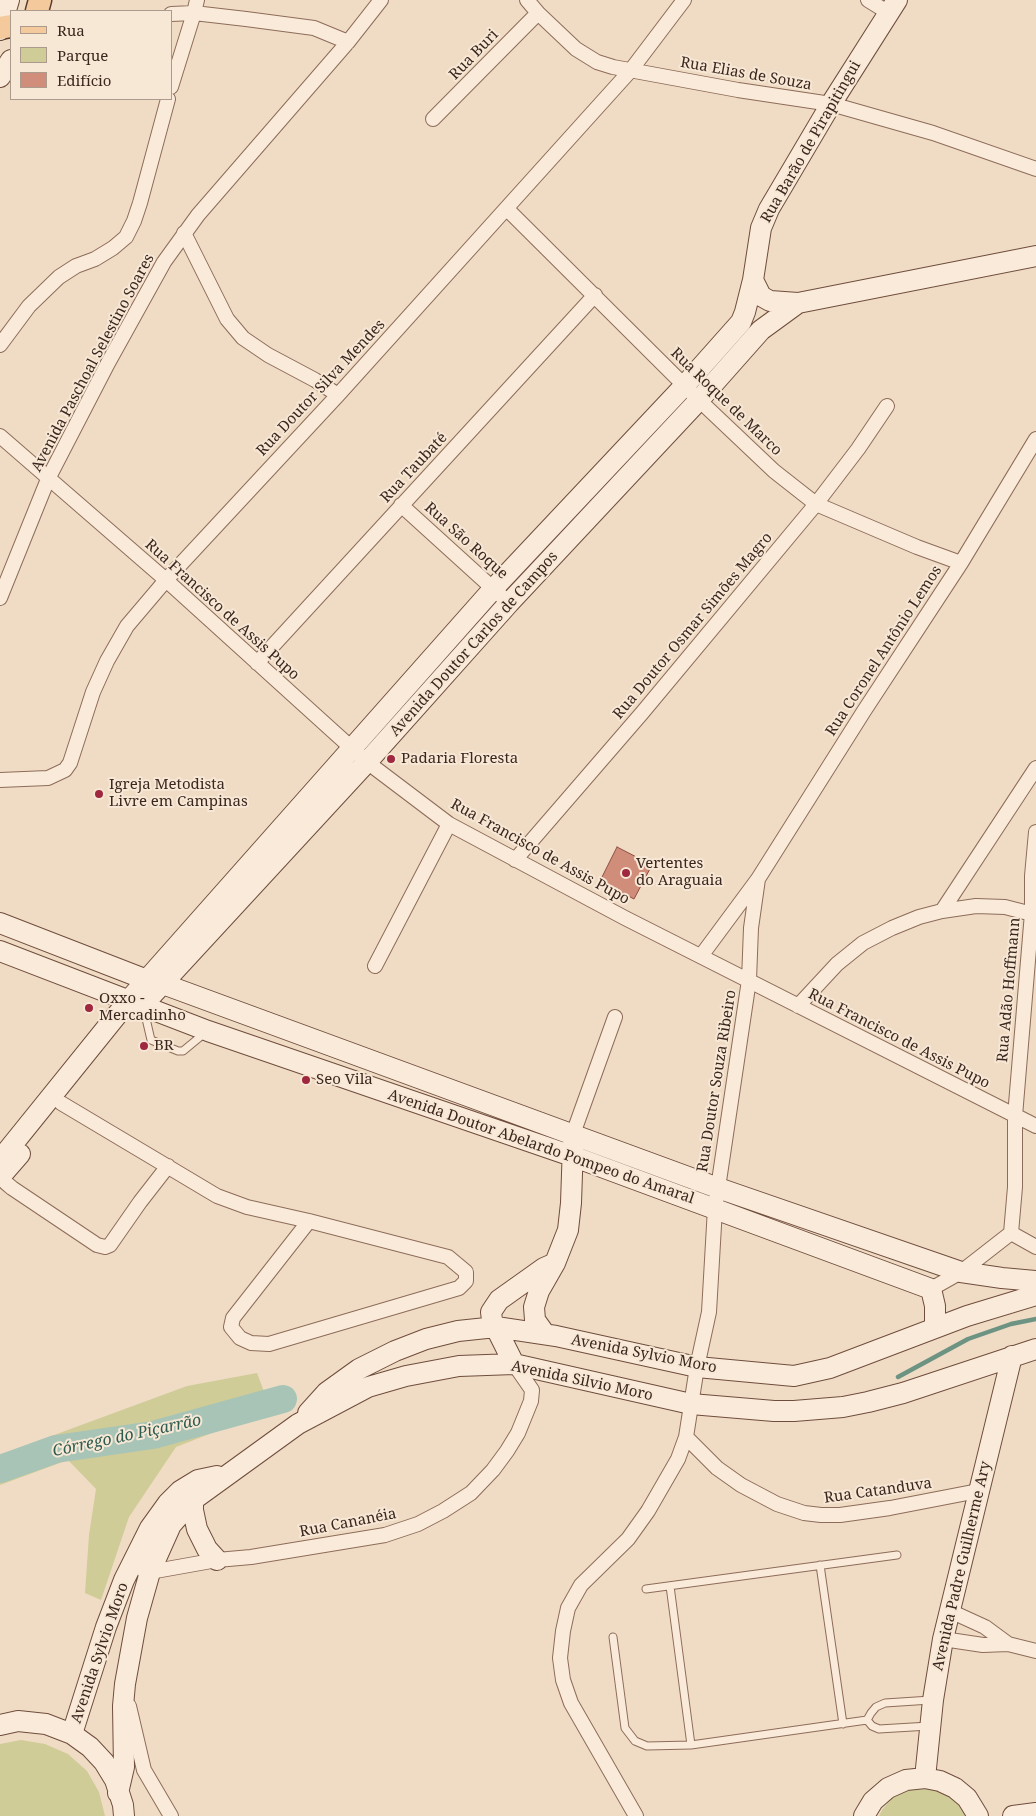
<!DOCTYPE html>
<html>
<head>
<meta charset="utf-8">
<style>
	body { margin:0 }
	#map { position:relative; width:1036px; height:1816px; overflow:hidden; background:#f0dcc5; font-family:"Noto Serif",serif }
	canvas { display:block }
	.legend { position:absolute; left:10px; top:10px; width:162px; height:90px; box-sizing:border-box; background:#f7e7d5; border:1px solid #ac9a8c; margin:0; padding:6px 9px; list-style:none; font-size:15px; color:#3c271f }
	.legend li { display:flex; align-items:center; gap:10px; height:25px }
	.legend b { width:25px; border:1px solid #ac9a8c }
</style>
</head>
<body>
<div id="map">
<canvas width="1036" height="1816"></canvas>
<ul class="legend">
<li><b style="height:6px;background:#f4c99c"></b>Rua</li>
<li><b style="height:14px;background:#cfcc98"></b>Parque</li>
<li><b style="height:14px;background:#d08e7a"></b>Edifício</li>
</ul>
</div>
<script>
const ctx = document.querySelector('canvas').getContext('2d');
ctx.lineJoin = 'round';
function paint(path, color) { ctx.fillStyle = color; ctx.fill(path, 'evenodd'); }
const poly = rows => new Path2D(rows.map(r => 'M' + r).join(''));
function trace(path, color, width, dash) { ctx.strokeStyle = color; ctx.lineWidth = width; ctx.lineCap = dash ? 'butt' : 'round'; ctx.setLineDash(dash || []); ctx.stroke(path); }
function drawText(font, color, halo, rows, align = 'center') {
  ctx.font = font + ' "Noto Serif",serif'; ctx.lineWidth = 4; ctx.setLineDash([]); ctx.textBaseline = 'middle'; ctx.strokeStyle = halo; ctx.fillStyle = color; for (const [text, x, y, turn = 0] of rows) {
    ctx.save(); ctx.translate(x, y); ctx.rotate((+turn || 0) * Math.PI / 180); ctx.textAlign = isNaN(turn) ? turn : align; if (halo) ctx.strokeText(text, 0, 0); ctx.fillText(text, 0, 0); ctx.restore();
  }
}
paint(poly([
	[257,1373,271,1410,176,1447,129,1517,101,1600,85,1593,89,1535,96,1489,68,1460,0,1485,0,1455,187,1386],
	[21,1740,45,1744,68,1754,87,1771,99,1792,105,1816,0,1816,0,1744],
	[923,1786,955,1796,970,1816,879,1816,882,1810,892,1798,906,1790]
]), '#cfcc98');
trace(poly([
	[898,1377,968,1339,1011,1324,1036,1319]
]), '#6d9382', 4.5);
trace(poly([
	[0,1469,56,1449,153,1435,283,1399]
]), '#a7c4b6', 28);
const building = poly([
	[617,847,652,865,634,899,600,881,617,847]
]);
paint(building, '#d08e7a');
trace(building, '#8d4f3f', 1);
const lane = poly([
	[144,1010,151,1040,178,1051,183,1051,206,1032],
	[820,1565,843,1724],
	[670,1586,691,1745],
	[646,1589,897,1555],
	[613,1637,625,1728,635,1741,647,1746,691,1745,867,1720],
	[867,1720,871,1713,876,1707,885,1703,931,1700],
	[867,1720,872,1726,879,1729,929,1726]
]);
const street = poly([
	[527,0,538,13,576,49,597,62,613,67,738,90,831,104,933,133,1036,169],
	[868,0,889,13],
	[171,14,194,13,246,19,314,28,348,42],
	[171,87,194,13,197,0],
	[433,119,538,13],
	[507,209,699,400,774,471,816,504,917,547,961,563],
	[184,233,227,319,243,338,268,355,315,380,338,395],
	[0,345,29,306,59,277,76,266,95,259,113,248,126,237,134,221,140,203,168,99],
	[0,436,166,580,367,762,449,824,625,918,1036,1126],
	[401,505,509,603],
	[0,598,48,479,108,363,164,262,198,215,348,42,381,0],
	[257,663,595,295],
	[0,780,48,778,65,770,70,763,93,692,107,661,127,626,166,580,338,395,631,70,684,0],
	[515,860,642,713,816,504,858,449,887,406],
	[942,911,1036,768],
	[701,956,758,879,864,711,961,563,1036,439],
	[375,966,449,824],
	[798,1006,837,964,863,943,892,928,919,917,942,911,976,906,1005,907,1036,915],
	[61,1103,217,1196,247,1207,309,1221,448,1257,466,1272,466,1281,459,1288,269,1344,251,1343,240,1338,231,1327,233,1318,309,1221],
	[573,1134,615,1017],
	[0,1178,12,1188,97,1245,105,1247,110,1245,140,1202,168,1166],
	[1011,1233,1036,1247],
	[931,1289,961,1272,1011,1233,1015,1187,1015,1116,1032,913,1032,876,1036,832],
	[686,1437,717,1468,741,1485,777,1504,804,1513,821,1515,840,1515,890,1508,978,1491],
	[144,1571,150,1572,217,1560,251,1557,385,1535,418,1524,443,1511,471,1493,493,1470,507,1451,518,1433,531,1401,532,1390,514,1364],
	[950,1611,985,1627,1008,1644],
	[943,1639,983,1645,1008,1644,1036,1651],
	[129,1706,144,1770,171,1816],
	[636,1816,571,1703,563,1680,560,1658,563,1631,568,1608,581,1585,628,1539,648,1511,678,1459,686,1437,697,1367,709,1312,715,1208,749,980,751,928,758,879]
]);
const secondary = poly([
	[0,30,9,0],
	[0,77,11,60],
	[753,280,761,296,770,301,798,303],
	[0,923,147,980,163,984,718,1188,961,1272,1002,1278,1036,1281],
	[0,951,208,1031,572,1156,931,1289,935,1306,935,1328],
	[140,1008,367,762,509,603,699,400,761,330,798,303,1036,256],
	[0,1160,129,1000,494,588,685,385,741,322,745,312,753,280,761,228,769,209,831,104,897,0],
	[0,1177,20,1154],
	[545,1334,535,1320,534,1307,539,1291,555,1263,568,1230,571,1203,573,1144],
	[514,1364,492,1320,491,1312,499,1300,544,1268,553,1264],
	[308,1413,327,1392,359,1369,395,1351,426,1339,458,1331,496,1327,556,1336,697,1367,794,1376,830,1368,967,1316,1036,1295],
	[193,1500,193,1510,197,1529,207,1549,217,1560],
	[0,1725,18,1721,46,1724,72,1734,90,1747,104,1762,115,1780,123,1805,124,1816],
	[72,1734,106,1627,124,1580,150,1528,168,1503,180,1491,198,1480,217,1476],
	[925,1778,933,1700,943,1639,1012,1356],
	[118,1793,124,1767,123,1706,125,1684,137,1618,150,1572,171,1525,193,1500,298,1424,368,1387,406,1376,459,1366,514,1364,691,1404,774,1411,794,1411,843,1407,868,1402,903,1393,1036,1349],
	[864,1816,873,1801,888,1788,906,1780,925,1778,940,1781,955,1788,967,1798,978,1816],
	[1013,1816,1036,1813]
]);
const primary = poly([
	[37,11,40,0],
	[0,28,11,26]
]);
trace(lane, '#8d6c5a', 9);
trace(street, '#8d6c5a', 16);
trace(secondary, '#6f4d3d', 22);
trace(primary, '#5a3b2e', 25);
trace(lane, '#faead9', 7);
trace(street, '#faead9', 14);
trace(secondary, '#faead9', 20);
trace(primary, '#f4c99c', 22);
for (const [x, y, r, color] of [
	[391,759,5,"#9f273e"],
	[99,794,5,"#9f273e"],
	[626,873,5,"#9f273e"],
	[89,1008,5,"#9f273e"],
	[144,1046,5,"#9f273e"],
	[306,1080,5,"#9f273e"]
]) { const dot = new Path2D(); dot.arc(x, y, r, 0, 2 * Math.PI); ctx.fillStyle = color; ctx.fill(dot); trace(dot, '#f7e7d5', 2); }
drawText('15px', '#3c271f', '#f7e7d5', [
	["Rua Buri",474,55,-46],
	["Rua Elias de Souza",746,74,10],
	["Rua Barão de Pirapitingui",811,142,-60],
	["Avenida Paschoal Selestino Soares",93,363,-62],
	["Rua Doutor Silva Mendes",321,388,-47],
	["Rua Roque de Marco",726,402,44],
	["Rua Taubaté",414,468,-47],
	["Rua São Roque",466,541,42],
	["Rua Francisco de Assis Pupo",222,610,42],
	["Rua Doutor Osmar Simões Magro",693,626,-50],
	["Avenida Doutor Carlos de Campos",474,644,-48],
	["Rua Coronel Antônio Lemos",884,651,-57],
	["Rua Francisco de Assis Pupo",540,852,29],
	["Rua Adão Hoffmann",1009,990,-85],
	["Rua Francisco de Assis Pupo",899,1039,27],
	["Rua Doutor Souza Ribeiro",717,1081,-81],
	["Avenida Doutor Abelardo Pompeo do Amaral",541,1147,19],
	["Avenida Sylvio Moro",644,1354,11],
	["Avenida Silvio Moro",582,1381,12],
	["Rua Catanduva",878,1491,-8],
	["Rua Cananéia",348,1523,-11],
	["Avenida Padre Guilherme Ary",962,1566,-77],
	["Avenida Sylvio Moro",100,1653,-71]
]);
drawText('15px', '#3c271f', '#f7e7d5', [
	["Padaria Floresta",401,759],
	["Igreja Metodista",109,785],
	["Livre em Campinas",109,802],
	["Vertentes",636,864],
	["do Araguaia",636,881],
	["Oxxo -",99,999],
	["Mercadinho",99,1016],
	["BR",154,1046],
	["Seo Vila",316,1080]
], 'left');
drawText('italic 16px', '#2d5c51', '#f7e7d5', [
	["Córrego do Piçarrão",127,1436,-12]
]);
</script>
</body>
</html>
